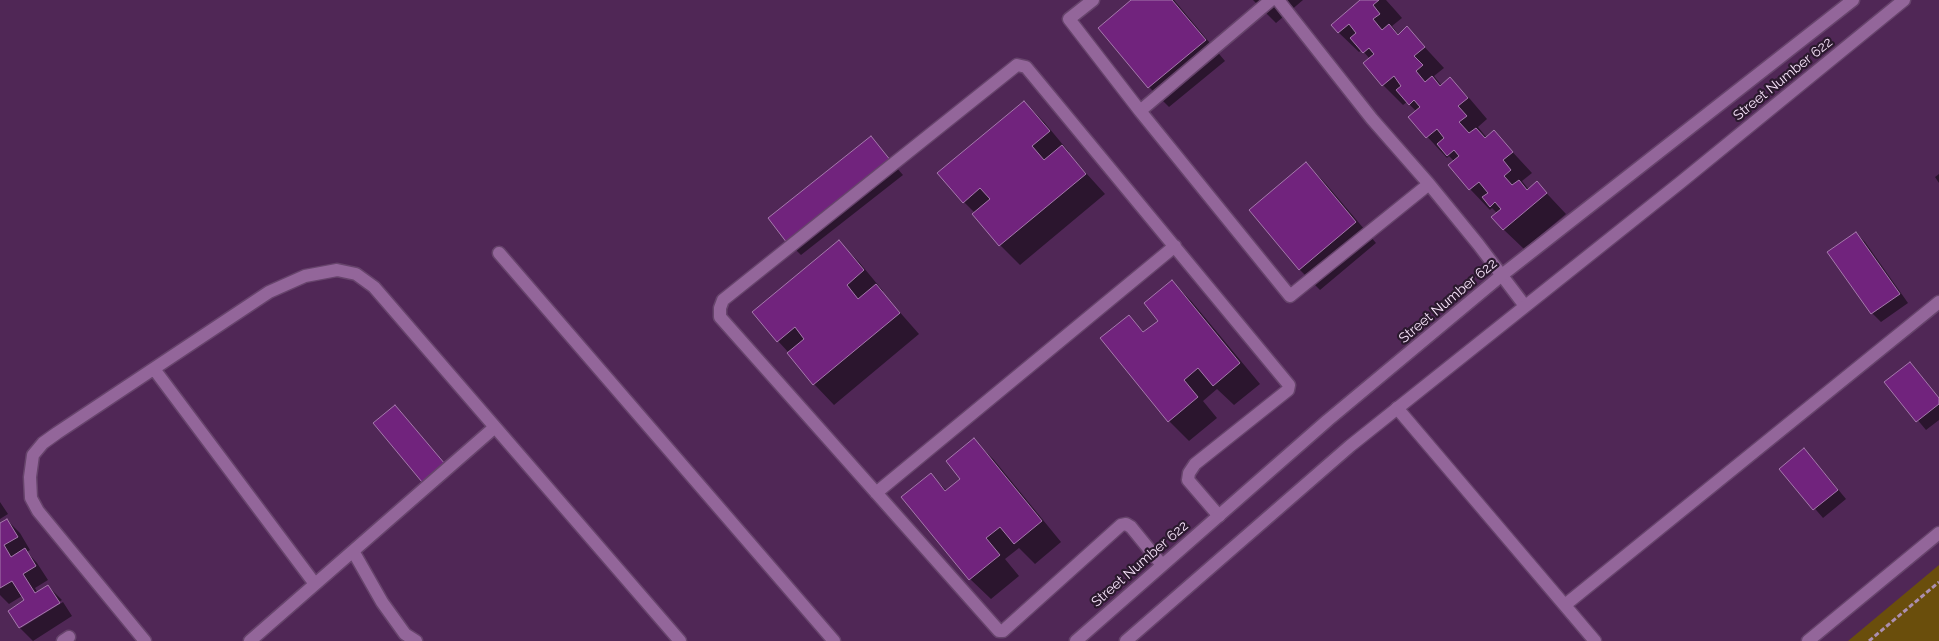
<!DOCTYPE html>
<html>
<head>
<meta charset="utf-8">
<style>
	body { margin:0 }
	canvas { display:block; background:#502756 }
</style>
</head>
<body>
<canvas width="1939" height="641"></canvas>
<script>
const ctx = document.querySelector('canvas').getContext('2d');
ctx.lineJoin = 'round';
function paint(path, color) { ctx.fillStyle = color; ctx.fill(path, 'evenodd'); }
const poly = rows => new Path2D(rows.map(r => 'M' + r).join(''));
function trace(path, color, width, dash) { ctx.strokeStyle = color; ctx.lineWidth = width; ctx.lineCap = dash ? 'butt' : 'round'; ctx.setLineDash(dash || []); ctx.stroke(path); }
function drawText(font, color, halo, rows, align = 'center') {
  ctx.font = font + ' Raleway,sans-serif'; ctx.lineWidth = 4.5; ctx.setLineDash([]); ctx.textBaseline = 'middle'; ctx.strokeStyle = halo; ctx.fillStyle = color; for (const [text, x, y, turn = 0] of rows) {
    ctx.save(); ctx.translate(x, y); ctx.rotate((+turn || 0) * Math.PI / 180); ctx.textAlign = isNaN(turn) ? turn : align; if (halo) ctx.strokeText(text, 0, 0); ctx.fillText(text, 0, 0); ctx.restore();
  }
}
paint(poly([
	[1939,565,1939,641,1848,641]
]), '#6a4e0c');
paint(poly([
	[1133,0,1174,0,1225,61,1169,107,1149,87],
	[1253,0,1303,0,1276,23],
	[1362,0,1386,0,1395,10,1402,18,1392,26,1399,35,1407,28,1444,68,1434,76,1442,86,1450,79,1470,99,1487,119,1478,127,1487,138,1494,132,1532,173,1522,181,1529,190,1537,183,1566,214,1524,249,1503,229,1497,213,1492,208,1490,210,1470,189,1450,165,1455,162,1449,156,1447,158,1409,117,1416,111,1407,102,1403,105,1383,85,1370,59,1362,50,1359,52,1338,32],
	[1024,102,1044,122,1069,152,1068,153,1105,194,1020,265,1000,245,975,213,964,202],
	[871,138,903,175,801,255,788,242],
	[1306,163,1326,184,1376,243,1320,290,1300,270,1250,211],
	[1939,174,1939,183,1935,177],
	[1856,233,1865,242,1908,303,1881,322,1872,313],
	[839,242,859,262,883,291,882,292,919,334,834,405,814,384,789,353,778,341],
	[1172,281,1192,302,1260,384,1234,405,1217,389,1203,401,1217,418,1189,441,1169,421,1129,316,1145,333,1160,321],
	[1910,364,1939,398,1939,420,1926,430,1886,382],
	[395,406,453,473,432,491,375,423],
	[974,440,994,460,1061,542,1035,564,1019,548,1005,559,1019,576,991,599,970,579,903,497,931,475,947,491,962,479],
	[1813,459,1846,499,1823,518,1781,469],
	[0,502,8,514,0,519],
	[7,520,20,533,30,550,27,552,37,563,48,580,35,588,38,593,48,586,62,600,21,625,21,628,63,602,72,616,33,641,20,628,10,611,25,601,22,596,9,604,0,595,0,525]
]), '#0007');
const building = poly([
	[1131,0,1172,0,1206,40,1148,88,1098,28,1131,0],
	[1360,0,1379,0,1373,5,1380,14,1373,19,1382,30,1389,24,1398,35,1407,26,1425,47,1414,56,1423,65,1416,71,1425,82,1432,76,1440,86,1450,77,1468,98,1458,106,1467,116,1459,122,1469,133,1476,128,1485,138,1494,130,1513,152,1503,160,1511,170,1504,176,1512,185,1519,180,1527,190,1537,181,1547,193,1503,230,1491,217,1501,209,1495,202,1490,207,1482,197,1488,193,1479,182,1469,190,1448,165,1459,156,1454,150,1447,156,1437,144,1444,138,1437,129,1426,138,1408,117,1420,107,1414,100,1409,105,1396,90,1401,86,1394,76,1382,86,1363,63,1374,54,1369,48,1363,53,1350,38,1356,33,1349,24,1338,33,1331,25,1360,0],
	[1024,101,1050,131,1032,146,1044,160,1062,145,1086,174,999,246,972,214,990,199,980,188,963,203,937,173,1024,101],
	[871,136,891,161,787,243,768,218,871,136],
	[1306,162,1356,222,1299,270,1249,210,1306,162],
	[1856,232,1900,294,1871,314,1827,252,1856,232],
	[839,240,864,270,847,285,858,299,876,284,900,313,813,385,787,353,804,339,795,327,777,342,752,312,839,240],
	[1172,280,1240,363,1213,386,1198,368,1184,380,1198,397,1168,422,1100,338,1129,315,1143,332,1158,321,1144,303,1172,280],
	[1910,362,1939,398,1939,404,1916,422,1884,382,1910,362],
	[395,405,445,464,422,482,373,423,395,405],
	[974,438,1042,521,1014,544,1000,527,986,538,1000,555,969,580,901,497,931,473,945,491,960,479,946,461,974,438],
	[1804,448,1838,490,1813,510,1779,469,1804,448],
	[7,519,18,537,4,545,11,557,25,548,36,566,23,574,35,593,48,585,60,603,19,628,8,611,24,600,12,581,0,588,0,523,7,519]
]);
paint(building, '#71237d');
trace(building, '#a679ad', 1);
const service = poly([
	[1093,0,1069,19,1140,111],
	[1271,0,1140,111,1290,296,1429,184],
	[1278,0,1372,119,1429,184,1478,244,1525,306],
	[154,369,315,584],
	[876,493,1175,246],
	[353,551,382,602,405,634,416,641],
	[1162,565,1131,527,1126,524,1121,525,1003,631,999,631,720,317,720,308,723,300,1017,65,1026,67,1289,385,1288,390,1195,464,1189,473,1188,480,1219,516],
	[63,641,69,637],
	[145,641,38,511,31,498,30,477,33,455,43,443,57,433,269,292,305,276,337,270,356,274,374,287,680,641],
	[250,641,495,427]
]);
const minor = poly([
	[499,253,834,641],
	[1397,408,1595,641],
	[1565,605,1939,302],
	[1808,641,1939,533]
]);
const tertiary = poly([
	[1076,641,1328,420,1502,275,1853,0],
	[1126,641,1350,446,1681,182,1904,0]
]);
trace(service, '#67446c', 15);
trace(minor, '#67446c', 15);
trace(tertiary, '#67446c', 15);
trace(poly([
	[1869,641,1939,582]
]), '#ac8fb0', 3, [5, 2.5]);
trace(service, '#93669a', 12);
trace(minor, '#93669a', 12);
trace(tertiary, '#93669a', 12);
drawText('14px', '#f9e5fc', '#2b192e', [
	["Street Number 622",1783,79,-39],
	["Street Number 622",1448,301,-40],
	["Street Number 622",1140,564,-41]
]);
</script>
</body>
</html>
